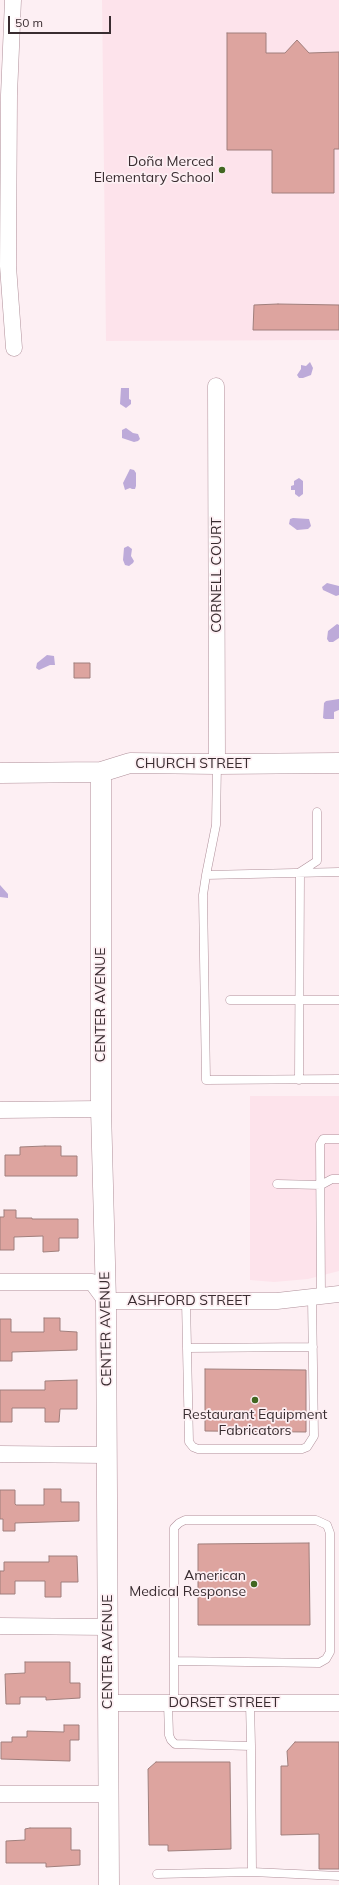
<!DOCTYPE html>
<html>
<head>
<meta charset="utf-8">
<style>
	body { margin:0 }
	#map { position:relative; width:339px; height:1885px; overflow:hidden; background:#fdeff3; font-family:Mulish,sans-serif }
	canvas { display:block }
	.scale { position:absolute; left:8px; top:16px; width:103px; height:18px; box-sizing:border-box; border:2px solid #392c30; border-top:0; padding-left:5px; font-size:12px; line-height:14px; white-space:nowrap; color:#392c30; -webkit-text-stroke:3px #fdeff3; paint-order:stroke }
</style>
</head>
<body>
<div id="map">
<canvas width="339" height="1885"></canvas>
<div class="scale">50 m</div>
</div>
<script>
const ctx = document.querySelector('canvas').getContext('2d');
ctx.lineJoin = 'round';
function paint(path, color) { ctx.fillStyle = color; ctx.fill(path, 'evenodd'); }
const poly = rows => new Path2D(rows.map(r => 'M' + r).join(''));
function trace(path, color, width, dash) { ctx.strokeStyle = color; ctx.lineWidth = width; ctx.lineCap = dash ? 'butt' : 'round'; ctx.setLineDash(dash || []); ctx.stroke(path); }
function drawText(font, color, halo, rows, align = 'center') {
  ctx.font = font + ' Mulish,sans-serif'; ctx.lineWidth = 3.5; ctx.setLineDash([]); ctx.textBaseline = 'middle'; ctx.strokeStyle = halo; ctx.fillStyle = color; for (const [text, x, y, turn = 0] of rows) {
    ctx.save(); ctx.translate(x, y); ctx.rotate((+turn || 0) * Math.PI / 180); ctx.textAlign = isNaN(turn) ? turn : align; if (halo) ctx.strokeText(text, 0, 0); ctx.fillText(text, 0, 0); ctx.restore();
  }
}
paint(poly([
	[102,0,339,0,339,340,106,341],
	[250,1096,339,1096,339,1271,308,1279,274,1282,250,1280]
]), '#fde3eb');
paint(poly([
	[310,362,313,368,311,375,303,378,299,378,297,375,301,369,301,365,306,366],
	[121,388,129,388,129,399,131,400,131,404,126,408,120,404],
	[126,428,133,433,138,434,140,439,138,441,134,442,122,438,122,430],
	[130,469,134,470,136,473,136,486,135,489,132,489,130,488,125,490,123,483],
	[299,478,303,481,303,494,299,497,295,494,295,490,291,490,291,486,294,485,294,481],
	[293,518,309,519,311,526,308,529,297,530,289,524,290,519],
	[128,546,132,549,131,556,134,561,133,563,129,566,125,565,123,560,124,548],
	[327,583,339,586,339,595,336,596,323,590,322,587],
	[337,624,339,625,339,638,333,642,329,642,327,639,328,631],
	[47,655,54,656,55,665,50,665,39,670,36,668,37,663],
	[339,699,339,710,334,712,334,719,325,719,323,718,324,703,326,701],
	[0,885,8,894,8,898,0,897]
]), '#bdaad9');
const building = poly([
	[227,33,266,33,266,53,285,53,297,40,309,53,339,52,339,149,334,149,334,193,272,193,272,150,227,150,227,33],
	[278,304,339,305,339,330,253,330,254,305,278,304],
	[74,663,90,663,90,678,74,678,74,663],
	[45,1146,61,1146,61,1156,77,1156,77,1176,5,1176,5,1155,20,1155,20,1147,45,1146],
	[4,1210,16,1210,16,1218,32,1218,32,1219,78,1219,78,1238,59,1238,59,1251,43,1252,43,1236,14,1237,14,1250,0,1250,0,1217,4,1217,4,1210],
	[44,1318,60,1318,60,1331,77,1332,77,1350,12,1352,12,1361,0,1361,0,1319,11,1319,11,1332,44,1332,44,1318],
	[205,1369,306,1370,306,1432,205,1431,205,1369],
	[77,1380,77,1409,60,1409,59,1422,45,1422,45,1408,12,1408,12,1422,0,1422,0,1390,45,1390,45,1381,77,1380],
	[44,1489,61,1489,61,1502,79,1502,79,1521,15,1523,15,1531,3,1531,3,1519,0,1519,0,1490,15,1490,15,1504,16,1505,44,1505,44,1489],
	[309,1543,310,1625,198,1625,198,1544,309,1543],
	[49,1556,77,1556,78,1582,61,1582,61,1597,45,1597,45,1581,15,1581,15,1594,0,1594,0,1571,4,1571,4,1562,49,1562,49,1556],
	[25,1662,70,1662,70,1683,80,1683,80,1698,46,1700,46,1697,20,1697,20,1704,6,1704,5,1674,25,1673,25,1662],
	[64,1725,79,1725,79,1740,70,1740,70,1761,1,1759,1,1742,12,1742,12,1737,27,1737,27,1731,64,1732,64,1725],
	[295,1742,339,1742,339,1869,319,1869,319,1834,281,1835,281,1766,288,1766,287,1751,295,1742],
	[156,1762,230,1762,231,1849,168,1851,168,1845,149,1845,148,1769,156,1762],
	[30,1828,71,1828,71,1850,80,1850,80,1865,46,1867,46,1863,6,1863,6,1841,25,1840,25,1829,30,1828]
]);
paint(building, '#dda49f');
trace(building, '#a07f7c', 1);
const service = poly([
	[217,764,216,825,206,875,203,895,206,1080,339,1079],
	[206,875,339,872],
	[230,1000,339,1000],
	[299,1080,300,872,317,861,317,812],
	[277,1184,321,1185,332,1179,339,1179],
	[321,1297,320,1144,323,1139,339,1139],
	[186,1301,189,1442,193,1447,198,1449,302,1449,307,1447,314,1436,312,1298],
	[187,1348,313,1347],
	[174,1703,174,1528,179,1523,185,1520,316,1520,327,1525,330,1533,330,1652,326,1659,319,1663,174,1661],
	[250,1703,251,1746],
	[252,1872,339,1876],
	[157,1874,252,1872,251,1746,175,1744,171,1740,169,1735,168,1703]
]);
const minor = poly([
	[13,0,9,95,8,266,14,348],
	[216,386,217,764],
	[0,1110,101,1109],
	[0,1282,92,1282,106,1301,277,1301,339,1294],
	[0,1454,106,1455],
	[0,1626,108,1627],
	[108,1703,339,1703],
	[0,1794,108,1794]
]);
const tertiary = poly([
	[101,772,101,1109,106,1301,109,1885],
	[0,773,101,772,130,763,217,764,339,763]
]);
trace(service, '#b0909a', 9);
trace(minor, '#b0909a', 17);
trace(tertiary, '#b0909a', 21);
trace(service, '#fff', 8);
trace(minor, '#fff', 16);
trace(tertiary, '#fff', 20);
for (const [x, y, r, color] of [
	[222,170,4,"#426721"],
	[255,1400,4,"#426721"],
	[254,1584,4,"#426721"]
]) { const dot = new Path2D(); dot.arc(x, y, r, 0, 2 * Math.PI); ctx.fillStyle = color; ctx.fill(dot); trace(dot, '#fdeff3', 1.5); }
drawText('14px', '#392c30', '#fdeff3', [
	["Doña Merced",214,162],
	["Elementary School",214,178],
	["Restaurant Equipment",255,1415,"center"],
	["Fabricators",255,1431,"center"],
	["American",246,1576],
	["Medical Response",246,1592]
], 'right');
drawText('14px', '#392c30', '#fdeff3', [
	["CORNELL COURT",217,575,-90],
	["CHURCH STREET",193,764],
	["CENTER AVENUE",101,1005,-90],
	["ASHFORD STREET",189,1301],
	["CENTER AVENUE",106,1329,-91],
	["CENTER AVENUE",108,1652,-90],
	["DORSET STREET",224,1703]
]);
</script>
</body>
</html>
